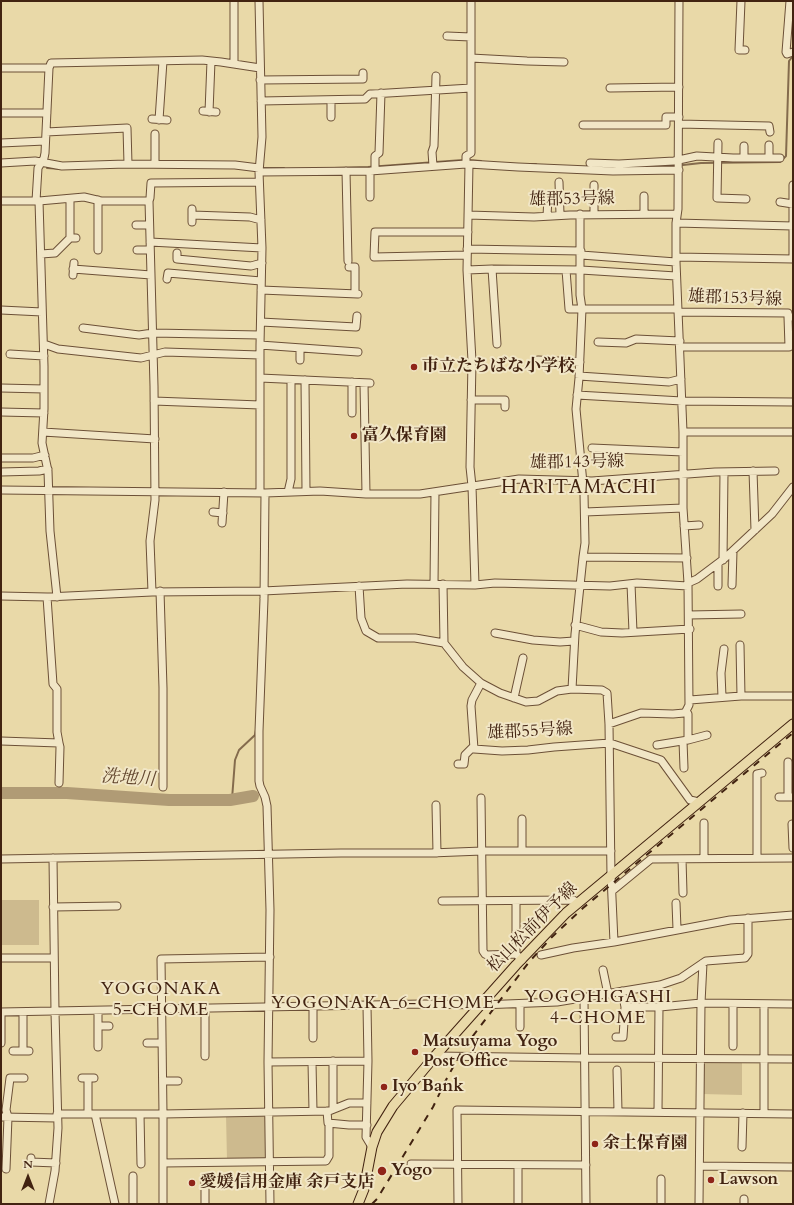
<!DOCTYPE html>
<html>
<head>
<meta charset="utf-8">
<style>
	body { margin:0 }
	#map { position:relative; width:794px; height:1205px; overflow:hidden; background:#e9d9a8; font-family:Cardo,serif }
	canvas { display:block }
	.frame { position:absolute; inset:0; border:2px solid #422311; pointer-events:none }
	.north { position:absolute; left:8px; top:1157px; width:40px; height:40px; -webkit-text-stroke:3px #f1e6c6; paint-order:stroke; rotate:0deg; font-size:11px; font-weight:700; line-height:16px; text-align:center; color:#422311 }
	.north::after { content:''; display:block; margin:auto; width:14px; height:18px; background:#422311; clip-path:polygon(50% 0,100% 100%,50% 72%,0 100%) }
</style>
</head>
<body>
<div id="map">
<canvas width="794" height="1205"></canvas>
<div class="frame"></div>
<div class="north">N</div>
</div>
<script>
const ctx = document.querySelector('canvas').getContext('2d');
ctx.lineJoin = 'round';
function paint(path, color) { ctx.fillStyle = color; ctx.fill(path, 'evenodd'); }
const poly = rows => new Path2D(rows.map(r => 'M' + r).join(''));
function trace(path, color, width, dash) { ctx.strokeStyle = color; ctx.lineWidth = width; ctx.lineCap = dash ? 'butt' : 'round'; ctx.setLineDash(dash || []); ctx.stroke(path); }
function drawText(font, color, halo, rows, align = 'center') {
  ctx.font = font + ' Cardo,"Noto Serif JP",serif'; ctx.lineWidth = 4; ctx.setLineDash([]); ctx.textBaseline = 'middle'; ctx.strokeStyle = halo; ctx.fillStyle = color; for (const [text, x, y, turn = 0] of rows) {
    ctx.save(); ctx.translate(x, y); ctx.rotate((+turn || 0) * Math.PI / 180); ctx.textAlign = isNaN(turn) ? turn : align; if (halo) ctx.strokeText(text, 0, 0); ctx.fillText(text, 0, 0); ctx.restore();
  }
}
paint(poly([
	[1,900,39,900,39,945,1,945],
	[702,1060,742,1060,742,1095,702,1094],
	[226,1115,262,1115,265,1117,267,1157,265,1160,227,1160]
]), '#cdba8e');
trace(poly([
	[468,160,481,161],
	[519,164,536,164],
	[683,165,701,163,780,162,786,156,789,61,793,56],
	[634,167,673,165],
	[47,168,62,169],
	[264,168,284,168],
	[334,168,368,167,463,160],
	[232,799,235,760,239,750,255,735,256,730]
]), '#846b4d', 2);
trace(poly([
	[1,793,67,793,169,800,230,800,253,796]
]), '#b09b75', 12);
const minor = poly([
	[234,1,234,64],
	[259,1,262,137,259,172,262,248,260,345,260,493],
	[471,1,471,153,466,156,466,164,469,164,467,270,472,361,470,467,472,486,475,585],
	[741,1,739,50,745,50],
	[790,1,786,52,787,54,793,52],
	[447,36,471,37],
	[471,58,527,61,564,62],
	[1,68,49,68],
	[260,80,363,79,363,73],
	[610,88,679,87],
	[261,101,365,99,370,94,372,94,471,88],
	[203,111,216,112],
	[209,112,211,61],
	[1,113,47,113],
	[331,117,331,100],
	[152,119,167,120],
	[159,120,163,61],
	[679,124,769,126,770,132],
	[583,125,666,125,666,117,679,117],
	[46,132,127,128,128,164],
	[1,143,45,141],
	[718,143,717,198,746,199],
	[769,145,769,158],
	[744,146,744,158],
	[1,163,35,161,62,166,126,164,235,165,259,168],
	[590,163,619,164,674,161,697,156,733,158,780,158],
	[155,164,155,134],
	[469,164,518,167,613,171,679,170],
	[433,166,432,152,434,146,436,76],
	[375,170,375,156,379,153,381,93],
	[346,171,348,261],
	[259,172,370,171,466,164],
	[559,182,560,215],
	[594,185,594,214],
	[793,185,793,226],
	[644,196,644,214],
	[370,197,370,171],
	[70,199,70,238,76,238],
	[1,201,39,201,84,197,101,201,149,201,154,386,155,500,150,541,152,592],
	[36,201,38,168,44,158,45,153,49,68,51,63,202,60,221,62,260,68],
	[39,201,44,366,44,409,42,443,48,471,50,531,57,597],
	[149,201,150,198,151,183,259,182],
	[780,202,793,204],
	[192,209,192,222],
	[580,214,580,295,582,309,579,378,576,409,584,494,585,543,583,557],
	[192,215,250,217,261,220],
	[468,215,534,217,570,215,677,214],
	[547,216,548,198],
	[676,223,793,226,793,259],
	[136,225,149,225],
	[150,242,262,248],
	[467,249,581,251],
	[98,250,98,200],
	[137,250,150,250],
	[177,253,177,259,251,266,262,263],
	[41,254,55,253,70,238],
	[467,255,374,257,375,232,468,232],
	[581,255,676,262],
	[676,257,793,259],
	[349,267,355,267,355,294],
	[73,269,151,275],
	[492,269,581,270,676,276],
	[467,270,492,269,497,344],
	[566,270,569,309,678,309],
	[73,275,74,263],
	[167,279,168,273,261,281],
	[261,290,358,294],
	[1,310,42,312],
	[678,312,788,313,788,317],
	[261,322,356,327,357,316],
	[83,328,139,335,153,333,260,335],
	[598,342,626,343,636,339,680,341],
	[44,344,58,349,141,358,165,352,260,355],
	[260,345,358,352],
	[680,347,789,347,788,317,793,317],
	[10,354,44,356],
	[300,360,300,348],
	[538,360,580,362],
	[579,376,669,382,681,379],
	[260,378,370,383],
	[305,380,306,491],
	[352,382,352,413],
	[364,383,366,494],
	[1,388,44,389],
	[577,395,682,401,793,402],
	[471,400,505,400,505,407],
	[154,401,260,405],
	[1,412,44,413],
	[43,432,155,439],
	[683,432,793,432],
	[592,448,683,452],
	[1,458,33,458,45,455],
	[753,471,755,530],
	[1,472,39,471,48,469],
	[1,490,265,493,320,491,366,494,420,494,519,479,592,481,715,472,775,471],
	[288,492,291,479,291,380],
	[265,493,264,599,259,731,259,781,260,786,265,797,267,806,270,910,268,1062,270,1204],
	[213,512,223,513],
	[585,512,683,508],
	[222,523,224,492],
	[684,526,699,525],
	[723,560,724,472],
	[688,583,697,579,725,558,772,514,793,487],
	[434,584,435,492],
	[443,584,444,643,463,667,481,683,472,700,471,706,474,749,502,751,528,750,554,747,610,743,661,760,690,800,699,802],
	[631,584,633,632],
	[732,585,733,551],
	[359,586,361,618,366,631,378,638,415,638,444,643],
	[718,586,718,564],
	[160,591,163,688,163,787],
	[1,596,47,597,152,592,263,591,407,584,475,585,495,583,610,586,637,583,688,586],
	[689,615,741,614],
	[575,625,601,632,622,633,690,629],
	[495,633,533,640,560,642,574,641],
	[740,645,741,696],
	[481,683,500,693,526,702,538,701,557,691,572,689],
	[722,697,721,673,724,649],
	[514,698,523,658],
	[690,700,741,696,793,696],
	[686,711,688,714,688,740],
	[609,724,641,713,673,714,684,713,686,711,689,705,688,583,683,508,683,432,676,262,676,223,678,209,679,1],
	[1,741,59,743,57,732,57,689,53,684,47,597],
	[683,741,684,768],
	[59,743,60,747,59,783],
	[657,745,688,740,707,735],
	[458,764,464,764,465,755,473,747],
	[779,797,793,797],
	[788,797,788,762],
	[481,798,483,951,485,954,487,955,516,954,522,960],
	[436,805,437,853],
	[704,823,704,858],
	[792,824,793,848],
	[522,851,522,819],
	[757,858,757,774,762,773],
	[1,859,341,853,431,853,482,851,611,851],
	[682,859,683,893],
	[612,891,651,859,793,858],
	[442,901,573,900,579,903],
	[516,901,516,954],
	[676,903,677,929],
	[53,907,117,906],
	[614,942,611,876,609,724,607,693,602,690,572,689,575,634,583,557,687,558],
	[541,955,573,948,614,942,730,920,793,915],
	[1,958,54,958],
	[603,970,608,994],
	[584,998,586,1204],
	[764,1004,764,1113],
	[367,1006,368,1061,366,1137,372,1147],
	[625,1007,660,1007,701,1003,793,1004],
	[98,1011,98,1047],
	[1,1012,422,1004,481,1005,557,1002,660,985,681,978,706,961,745,958,748,954,748,918],
	[1,1012,1,1043],
	[98,1026,109,1026],
	[520,1027,520,1004],
	[616,1037,623,1037,625,1007,622,991],
	[313,1038,313,1007],
	[147,1043,162,1043],
	[733,1046,733,1004],
	[13,1051,29,1051],
	[23,1051,23,1012],
	[205,1056,205,1009],
	[435,1056,584,1058,793,1059],
	[333,1061,333,1109],
	[268,1062,368,1061],
	[312,1062,313,1111],
	[617,1070,618,1111],
	[82,1078,94,1078],
	[88,1078,88,1113],
	[163,1081,178,1081],
	[327,1111,328,1123,349,1125,367,1125],
	[658,1111,659,1007],
	[57,1114,163,1114,329,1111,349,1103,367,1103],
	[95,1114,115,1204],
	[140,1114,141,1164],
	[1,1117,57,1118],
	[742,1147,743,1113],
	[31,1158,31,1162,56,1163],
	[163,1163,326,1161,329,1156,329,1123],
	[411,1164,586,1165],
	[518,1165,518,1204],
	[700,1166,793,1167],
	[6,1169,8,1117,6,1110,10,1078,24,1078],
	[661,1179,661,1204],
	[49,1204,55,1171,58,1128,55,1012,53,858],
	[133,1204,133,1176],
	[163,1204,163,1114,161,959,270,957],
	[205,1204,205,1178],
	[458,1204,457,1110,793,1114],
	[699,1204,701,1003,703,963],
	[744,1204,744,1199]
]);
const major = poly([
	[358,1204,364,1189,372,1147,377,1132,393,1106,435,1056,516,965,566,913,793,724]
]);
trace(minor, '#6c5037', 9);
trace(major, '#422311', 11);
trace(minor, '#f1e6c6', 7);
trace(major, '#e9d9a8', 9);
trace(poly([
	[372,1204,377,1199,433,1107,446,1080,463,1049,529,962,552,937,583,908,793,733]
]), '#422311', 2, [7, 7]);
for (const [x, y, r, color] of [
	[414,367,4,"#8f2418"],
	[354,436,4,"#8f2418"],
	[415,1052,4,"#8f2418"],
	[384,1087,4,"#8f2418"],
	[595,1144,4,"#8f2418"],
	[382,1171,5,"#8f2418"],
	[711,1180,4,"#8f2418"],
	[192,1183,4,"#8f2418"]
]) { const dot = new Path2D(); dot.arc(x, y, r, 0, 2 * Math.PI); ctx.fillStyle = color; ctx.fill(dot); trace(dot, '#f1e6c6', 1.5); }
drawText('17px', '#422311', '#f1e6c6', [
	["雄郡53号線",572,200,-1],
	["雄郡153号線",735,299,2],
	["雄郡143号線",577,463,-1],
	["雄郡55号線",530,732,-3],
	["松山松前伊予線",533,928,-45]
]);
drawText('bold 17px', '#422311', '#f1e6c6', [
	["市立たちばな小学校",422,367],
	["富久保育園",362,436],
	["Matsuyama Yogo",423,1042],
	["Post Office",423,1062],
	["Iyo Bank",392,1087],
	["余土保育園",603,1144],
	["Yogo",391,1171],
	["Lawson",719,1180],
	["愛媛信用金庫 余戸支店",200,1183]
], 'left');
drawText('italic 18px', '#63472f', '#f1e6c6', [
	["洗地川",128,779,4]
]);
ctx.letterSpacing = '1px';
drawText('18px', '#422311', '#f1e6c6', [
	["YOGONAKA",161,990],
	["5-CHOME",161,1011],
	["YOGOHIGASHI",598,998],
	["4-CHOME",598,1019],
	["YOGONAKA 6-CHOME",383,1004]
]);
ctx.letterSpacing = '0px';
ctx.letterSpacing = '1px';
drawText('19px', '#422311', '#f1e6c6', [
	["HARITAMACHI",579,489]
]);
ctx.letterSpacing = '0px';
</script>
</body>
</html>
